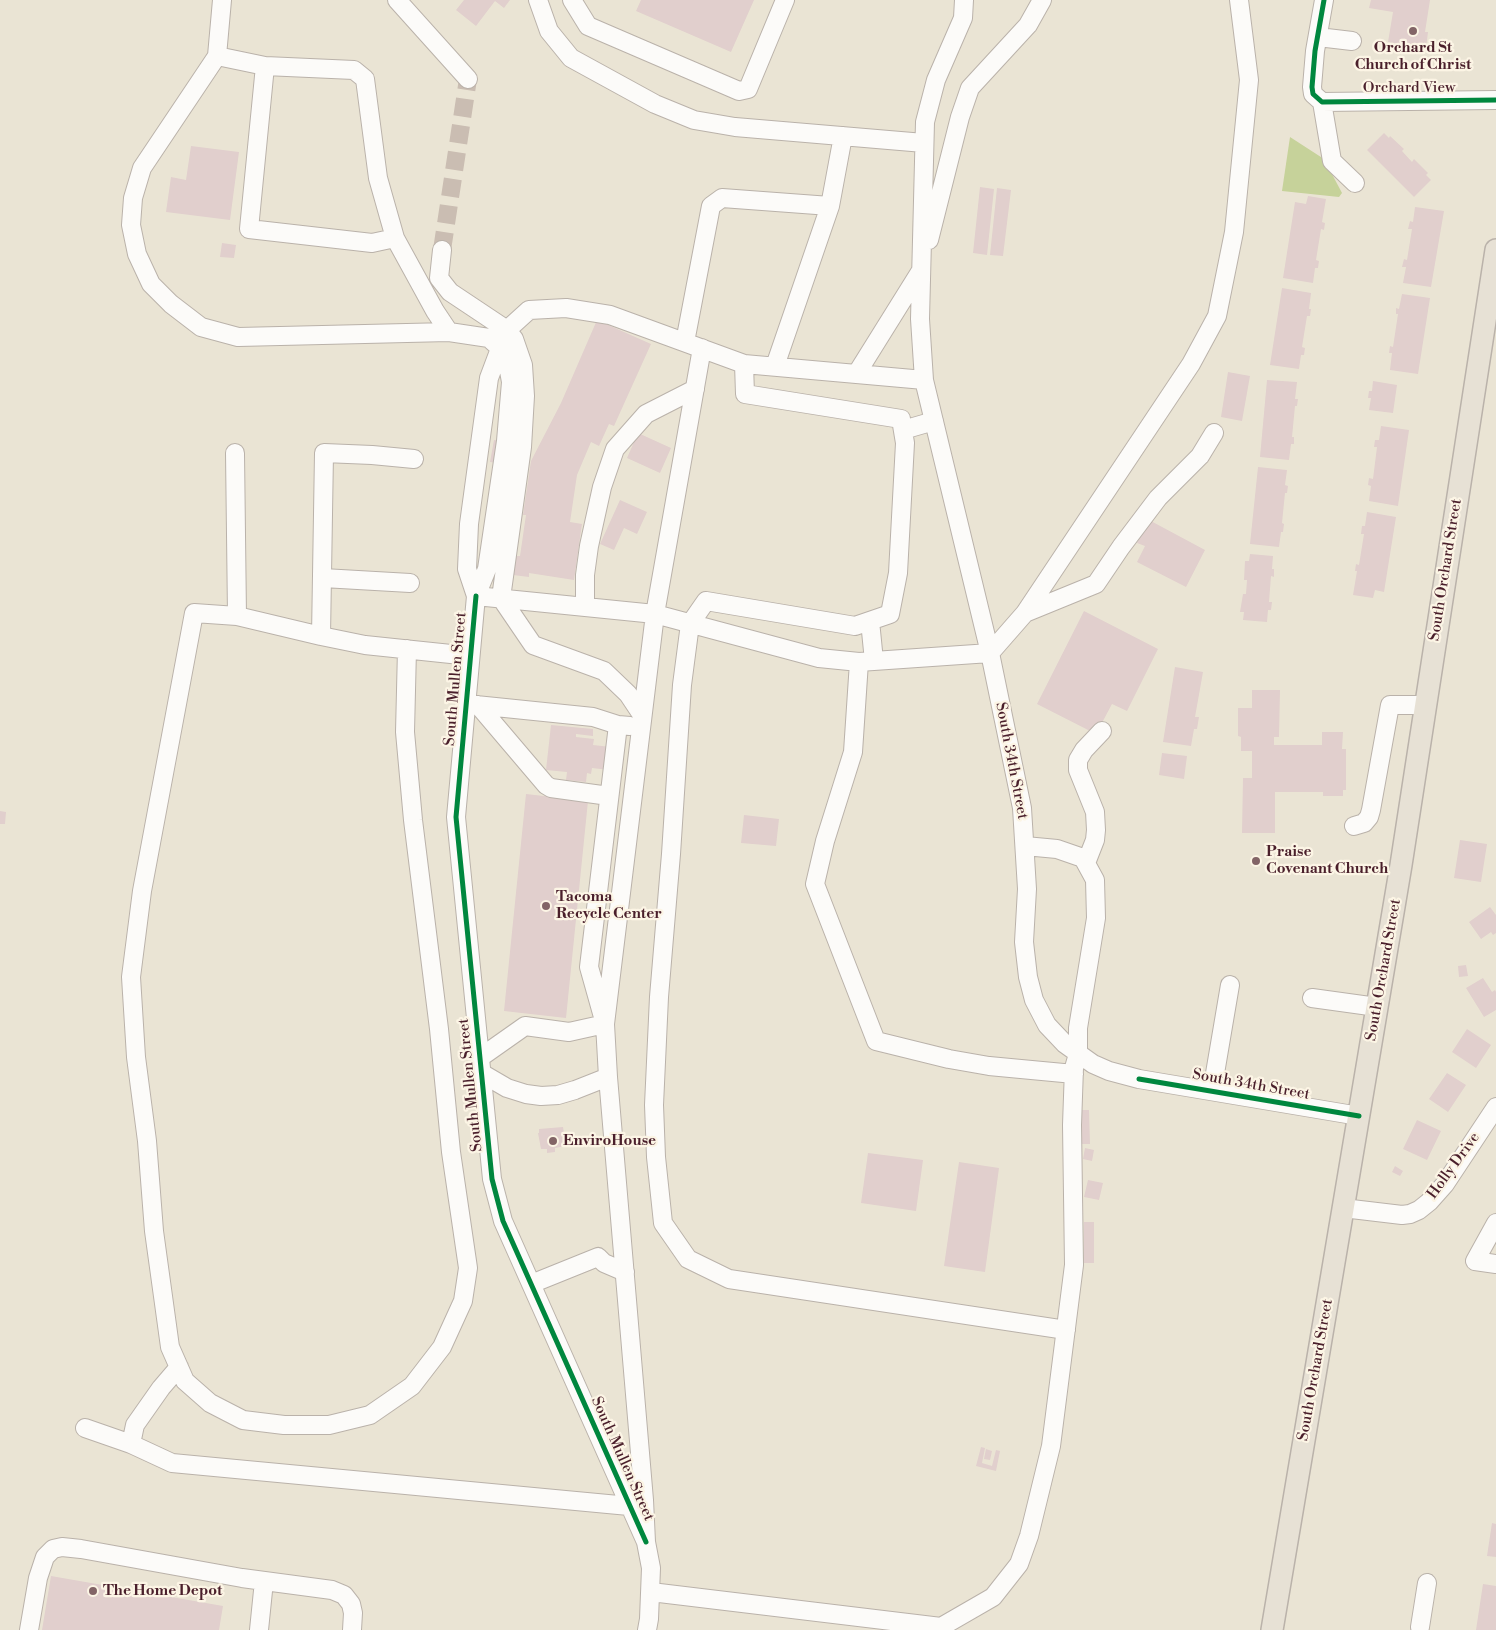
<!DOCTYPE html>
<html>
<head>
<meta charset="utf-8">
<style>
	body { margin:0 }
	canvas { display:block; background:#eae4d4 }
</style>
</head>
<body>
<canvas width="1496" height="1630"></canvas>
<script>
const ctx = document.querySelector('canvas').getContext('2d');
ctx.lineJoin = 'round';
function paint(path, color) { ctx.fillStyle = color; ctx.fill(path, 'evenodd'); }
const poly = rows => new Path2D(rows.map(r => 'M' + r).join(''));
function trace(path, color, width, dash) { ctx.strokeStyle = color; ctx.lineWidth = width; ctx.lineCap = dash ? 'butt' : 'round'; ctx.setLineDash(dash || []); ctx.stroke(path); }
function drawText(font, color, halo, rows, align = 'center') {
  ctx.font = font + ' "Libre Bodoni",serif'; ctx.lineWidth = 4.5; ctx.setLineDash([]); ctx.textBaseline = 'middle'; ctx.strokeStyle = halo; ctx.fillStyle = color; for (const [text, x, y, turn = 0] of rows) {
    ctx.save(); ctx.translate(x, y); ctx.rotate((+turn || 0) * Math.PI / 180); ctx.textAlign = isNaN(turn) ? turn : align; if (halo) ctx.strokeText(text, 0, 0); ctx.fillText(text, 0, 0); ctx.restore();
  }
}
paint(poly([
	[1290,137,1324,159,1342,193,1339,197,1282,191]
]), '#c6d29a');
paint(poly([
	[464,0,510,0,504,8,495,1,476,26,456,10],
	[641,0,754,0,731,52,636,11],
	[1371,0,1430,0,1425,32,1428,32,1426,48,1388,42,1393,12,1369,8],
	[1384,133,1389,138,1390,136,1404,149,1402,151,1412,162,1414,159,1428,173,1426,175,1431,180,1414,197,1367,150],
	[191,146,239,152,230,220,166,212,171,177,186,180],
	[980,187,994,189,987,255,973,253],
	[997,188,1011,190,1003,256,990,255],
	[1308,196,1326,199,1322,222,1325,223,1324,230,1321,229,1316,260,1319,261,1318,268,1315,268,1313,283,1283,278,1295,202,1306,204],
	[1415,207,1444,211,1431,287,1403,283,1406,267,1402,267,1404,259,1407,260,1412,229,1408,229,1410,221,1413,222],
	[222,243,236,245,234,258,220,257],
	[1282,288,1311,293,1309,309,1311,309,1310,316,1307,316,1302,347,1305,348,1304,355,1301,355,1299,369,1270,365],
	[1402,294,1430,298,1418,374,1390,370,1392,353,1389,353,1390,346,1393,347,1398,314,1396,314,1396,308,1399,309],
	[597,320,651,344,614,426,609,424,599,446,591,442,577,475,570,522,582,524,574,580,529,573,529,577,513,575,516,556,520,556,526,515,523,515,531,461,561,403],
	[1228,372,1250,376,1242,421,1221,417],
	[1267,380,1297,382,1295,399,1298,399,1297,406,1295,406,1292,437,1294,437,1294,444,1291,444,1289,460,1260,457],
	[1373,381,1397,385,1393,413,1369,410,1371,398,1368,398,1369,391,1372,391],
	[1381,426,1409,430,1398,506,1369,501,1371,486,1368,485,1369,478,1373,479,1377,447,1374,447,1375,440,1379,440],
	[638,433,671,448,660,473,627,458],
	[494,440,502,441,499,463,490,462],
	[1258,467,1287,470,1285,485,1288,486,1287,493,1285,493,1282,523,1284,524,1283,532,1281,532,1279,547,1250,544],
	[620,500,647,512,637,534,624,528,614,550,600,544],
	[1367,512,1396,517,1384,592,1375,590,1373,598,1353,595,1357,571,1355,571,1356,564,1359,565,1364,534,1361,534,1362,526,1365,526],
	[1149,520,1205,550,1186,587,1137,562,1145,546,1137,543],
	[1250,554,1273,556,1272,569,1274,569,1274,577,1271,576,1269,602,1272,602,1271,610,1268,610,1267,622,1243,620,1244,612,1240,612,1243,594,1246,594,1247,580,1244,580,1245,561,1249,561],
	[1084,611,1158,649,1127,711,1112,704,1096,734,1037,704],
	[1175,667,1203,672,1195,717,1199,717,1197,729,1194,729,1191,746,1163,742],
	[1252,690,1280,690,1279,737,1274,737,1274,745,1322,745,1322,732,1343,732,1342,749,1346,749,1346,790,1343,790,1343,796,1323,796,1323,792,1275,792,1275,833,1242,833,1243,778,1252,778,1252,751,1241,751,1241,737,1238,736,1238,708,1252,708],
	[551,725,593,729,593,736,576,734,576,737,594,739,593,745,611,747,609,770,592,768,591,774,587,773,586,782,566,780,567,772,546,770],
	[1162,753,1187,756,1184,779,1159,775],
	[526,794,588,801,566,1018,504,1011],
	[0,811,6,812,5,824,0,824],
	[744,815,779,819,776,846,741,843],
	[1460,840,1487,844,1481,882,1454,878],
	[1490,907,1496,915,1496,933,1493,935,1491,932,1481,939,1469,922],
	[1466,965,1468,976,1459,977,1458,966],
	[1483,978,1492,992,1495,990,1496,992,1496,1010,1484,1017,1466,988],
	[1467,1029,1491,1045,1476,1068,1452,1052],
	[1447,1073,1466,1085,1448,1112,1429,1099],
	[1080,1110,1089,1110,1090,1144,1081,1144],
	[1417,1120,1441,1131,1427,1160,1403,1149],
	[563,1127,566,1146,555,1148,555,1152,547,1153,547,1149,541,1149,538,1133,539,1133,539,1129],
	[1085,1148,1094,1150,1092,1161,1083,1159],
	[868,1153,923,1160,916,1211,861,1203],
	[959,1162,999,1168,985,1272,944,1266],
	[1395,1166,1403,1171,1400,1176,1392,1172],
	[1088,1180,1103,1183,1099,1200,1084,1197],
	[1084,1222,1094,1222,1094,1263,1084,1263],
	[981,1447,985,1448,982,1463,992,1466,996,1450,1000,1451,996,1471,976,1466],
	[986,1449,992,1451,990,1460,984,1459],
	[1492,1523,1496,1524,1496,1557,1487,1556],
	[51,1576,223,1606,219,1630,42,1630],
	[1483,1584,1496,1586,1496,1630,1476,1630]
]), '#e1cfcd');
trace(poly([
	[442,250,468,79]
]), '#cabdb2', 18, [18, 9]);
const minor = poly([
	[222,0,217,56,142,168,133,198,131,225,137,254,151,284,171,304,201,327,238,337,449,332,489,338,500,348,507,360,511,382,506,441,487,569,476,596,456,817,492,1179,503,1221,646,1542],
	[397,0,468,79],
	[538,0,549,31,571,58,655,104,694,120,735,127,924,143],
	[572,0,588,26,739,91,748,89,785,0],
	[964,0,963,18,936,80,925,122,920,319,924,380,990,653,1022,808,1027,889,1024,942,1028,977,1034,1000,1047,1025,1065,1044,1093,1064,1109,1071,1139,1079,1359,1116],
	[1324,0,1315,51,1312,87,1313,94,1322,102,1332,161,1355,183],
	[1318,37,1352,41],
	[217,56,265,66,354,70,365,79,378,178,395,238,435,311,449,332],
	[265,66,249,229,372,243,395,238],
	[1322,102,1496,100],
	[929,240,960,117,970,88,1028,25,1042,0],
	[442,250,439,278,450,292,507,330,514,339,523,365,525,396,522,447,501,598],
	[685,342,711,206,722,198,830,206],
	[744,364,745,394,901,419,905,443,898,573,890,614,855,626,706,601,690,624,682,685,671,854,659,997,654,1105,656,1157,663,1223,688,1259,729,1279,1066,1330],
	[775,366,830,206,843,136],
	[857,373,920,272],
	[903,430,934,421],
	[235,453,237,616,321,636,365,645,470,656],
	[323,578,410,583],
	[476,596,655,614,819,658,859,662,990,653,1025,613,1191,364,1217,316,1234,232,1249,80,1239,0],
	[476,596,467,569,469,524,489,378,507,330,529,310,566,308,610,315,744,364,924,380],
	[501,598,533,645,604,671,628,694,642,715],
	[585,607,585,575,589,546,602,487,615,449,646,414,695,389],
	[1025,613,1096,584,1121,547,1158,498,1200,456,1214,433],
	[237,616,194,613,142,891,131,977,136,1057,147,1141,154,1231,170,1347,185,1381,210,1403,243,1420,284,1425,329,1425,370,1415,412,1386,442,1347,463,1301,468,1268,451,1152,439,1029,413,820,405,732,407,649],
	[870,621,874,661],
	[321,636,324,453,372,455,414,459],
	[859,662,853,752,825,841,815,884,876,1041,949,1059,989,1066,1074,1074],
	[466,704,593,717,618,725,630,726],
	[478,705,546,785,551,788,609,796],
	[1354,826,1364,823,1369,817,1371,810,1390,705,1426,705],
	[1086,863,1095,840,1096,830,1095,812,1078,770,1078,760,1084,750,1102,731],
	[1312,998,1377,1007],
	[481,1057,525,1026,569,1032,605,1024,589,967,618,725],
	[483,1074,507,1088,526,1094,541,1096,558,1095,575,1090,608,1077],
	[1212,1091,1230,985],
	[1343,1208,1402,1215,1410,1214,1419,1210,1429,1202,1445,1184,1496,1107],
	[1496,1223,1475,1261,1496,1264],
	[531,1284,598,1257,604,1263,625,1272],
	[85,1428,131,1444,172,1463,629,1506],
	[131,1444,135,1425,161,1388,179,1367],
	[651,1592,941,1627,993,1597,1019,1564,1029,1536,1051,1446,1074,1265,1072,1125,1074,1068,1078,1054,1078,1028,1096,918,1095,880,1083,858,1057,849,1025,846],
	[1420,1627,1427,1583],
	[29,1630,38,1578,45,1557,53,1549,62,1547,81,1549,242,1578,332,1590,344,1595,351,1604,353,1613,352,1630],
	[259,1630,264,1581],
	[647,1630,649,1619,651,1568,646,1542,644,1500,608,1077,605,1024,655,614,702,348]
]);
const major = poly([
	[1272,1630,1401,865,1496,250]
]);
trace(minor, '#bab2aa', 20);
trace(major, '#bab2aa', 24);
trace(minor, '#fcfbf9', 18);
trace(major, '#e7e1d5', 21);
trace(poly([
	[1324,0,1315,51,1312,87,1313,94,1322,102,1496,100],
	[476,596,456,817,492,1179,503,1221,646,1542],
	[1139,1079,1359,1116]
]), '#00873e', 5);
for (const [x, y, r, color] of [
	[1413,31,5,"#826466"],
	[1256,861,5,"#826466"],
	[546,906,5,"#826466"],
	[553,1141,5,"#826466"],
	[93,1591,5,"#826466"]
]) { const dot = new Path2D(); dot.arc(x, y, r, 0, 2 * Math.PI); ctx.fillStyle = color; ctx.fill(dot); trace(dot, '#fcf5e5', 2); }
drawText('bold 15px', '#4a1f2b', '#fcf5e5', [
	["Orchard St",1413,48,"center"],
	["Church of Christ",1413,65,"center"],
	["Praise",1266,852],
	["Covenant Church",1266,869],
	["Tacoma",556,897],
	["Recycle Center",556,914],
	["EnviroHouse",563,1141],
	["The Home Depot",103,1591]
], 'left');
drawText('15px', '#4a1f2b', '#fcf5e5', [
	["Orchard View",1409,88],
	["South Orchard Street",1446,570,-81],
	["South Mullen Street",456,679,-85],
	["South 34th Street",1011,761,79],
	["South Orchard Street",1384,970,-80],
	["South Mullen Street",471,1085,-96],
	["South 34th Street",1251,1085,10],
	["Holly Drive",1454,1166,-54],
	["South Orchard Street",1316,1370,-80],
	["South Mullen Street",622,1459,66]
]);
</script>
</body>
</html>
